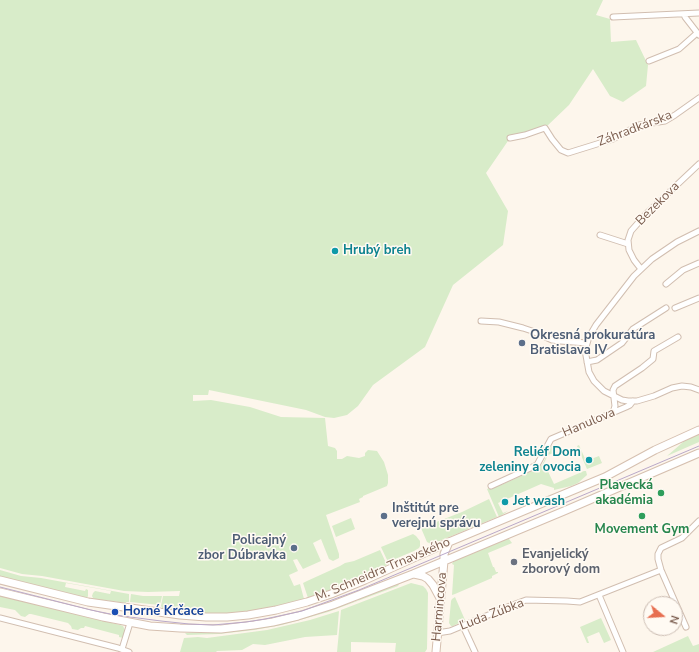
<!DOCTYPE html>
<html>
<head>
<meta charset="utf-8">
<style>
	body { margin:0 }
	#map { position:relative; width:699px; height:652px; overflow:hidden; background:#fdf6ec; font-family:"Nunito Sans",sans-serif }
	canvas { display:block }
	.north { position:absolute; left:643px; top:596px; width:40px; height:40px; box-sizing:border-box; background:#fffaf3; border:1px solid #cabbb1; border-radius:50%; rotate:108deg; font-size:11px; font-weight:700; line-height:16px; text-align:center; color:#7a5c4d }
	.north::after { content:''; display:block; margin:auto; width:14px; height:18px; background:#e76f51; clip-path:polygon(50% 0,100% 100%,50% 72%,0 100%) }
</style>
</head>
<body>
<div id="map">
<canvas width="699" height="652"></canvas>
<div class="north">N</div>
</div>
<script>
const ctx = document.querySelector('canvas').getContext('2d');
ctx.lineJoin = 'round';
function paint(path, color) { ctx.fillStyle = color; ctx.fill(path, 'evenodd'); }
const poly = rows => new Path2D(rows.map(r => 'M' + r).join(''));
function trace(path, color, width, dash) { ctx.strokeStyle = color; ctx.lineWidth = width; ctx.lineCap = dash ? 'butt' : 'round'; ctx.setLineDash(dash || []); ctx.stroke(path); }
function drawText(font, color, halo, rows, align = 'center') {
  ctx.font = font + ' "Nunito Sans",sans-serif'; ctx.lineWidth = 3; ctx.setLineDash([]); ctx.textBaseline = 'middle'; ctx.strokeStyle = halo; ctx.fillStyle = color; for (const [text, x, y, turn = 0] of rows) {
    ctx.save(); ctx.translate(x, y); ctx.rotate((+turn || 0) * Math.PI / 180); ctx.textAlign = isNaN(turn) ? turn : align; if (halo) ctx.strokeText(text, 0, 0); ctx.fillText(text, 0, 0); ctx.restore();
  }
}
paint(poly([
	[0,0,603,0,596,15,610,19,611,42,636,40,648,65,646,86,623,102,610,96,593,69,569,105,545,128,510,138,486,173,508,211,503,245,453,285,425,347,373,385,358,406,347,415,334,418,325,417,306,410,209,390,208,395,193,395,193,401,211,400,250,407,281,417,325,418,328,446,335,448,337,451,337,459,342,459,347,456,359,458,365,456,365,453,368,450,377,451,384,462,388,475,388,483,387,486,363,496,363,497,359,499,360,502,326,515,339,554,339,558,333,561,329,559,321,539,313,543,321,561,303,569,297,559,293,560,298,571,289,575,294,586,300,584,304,599,283,605,253,611,220,614,180,612,163,609,161,606,163,596,179,596,180,591,148,592,124,591,42,576,22,574,0,568],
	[699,433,699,442,667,456,690,436],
	[552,445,556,452,548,455,544,463,554,484,584,471,586,471,587,475,578,483,571,486,554,490,554,488,541,484,498,503,503,513,508,511,499,517,487,489,499,483,501,485,537,469,542,465],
	[579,445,586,461,599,456,602,463,587,469,577,446],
	[489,499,497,517,437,542,431,544,427,542,421,528,462,512],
	[351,518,355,529,336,537,332,526],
	[413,534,416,536,420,541,420,546,419,548,414,551,388,562,381,547],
	[507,538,509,539,512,543,488,553,493,567,494,567,496,572,498,572,498,573,492,576,492,578,455,594,452,595,454,565,452,564,453,562,455,560],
	[380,550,387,565,366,576,336,589,308,598,303,583,307,581,340,566,345,563,354,561],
	[0,570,21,576,41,578,129,594,129,602,126,602,126,603,95,599,93,598,92,596,93,593,95,591,110,594,111,591,66,583,65,587,85,591,86,589,88,590,88,596,87,598,84,598,0,577],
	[411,583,423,586,426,589,428,593,427,649,425,652,395,652,396,643,351,642,351,652,337,652,341,610],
	[397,584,399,584,398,586,328,612,282,625,254,630,219,634,187,635,185,633,237,630,334,608,359,600,358,599],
	[131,594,143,596,162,596,160,605,130,602],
	[0,595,120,625,123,626,125,630,123,638,119,637,119,635,85,626,84,628,81,628,78,630,72,629,71,626,68,623,31,614,29,614,25,617,21,616,15,610,0,607],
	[455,597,465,620,453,626,451,626,449,623,451,601,452,599],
	[339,611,337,635,305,637,265,645,253,644,242,650,217,651,216,652,180,652,184,638,198,637,207,638,267,630,310,620],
	[601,618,611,640,604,643,599,632,587,637,589,643,587,643,580,627],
	[688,636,693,646,699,644,699,652,653,652]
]), '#d8ecc9');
const street = poly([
	[684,14,685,17,699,35],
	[613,17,699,13],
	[649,61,679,49,697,33],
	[510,138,525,135,545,128,552,139,561,150,568,153,613,139,639,125,665,121,675,115,699,98],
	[699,231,677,242,652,259,634,276,596,325,589,337,585,350,589,372,594,381,604,391,622,400,628,401,637,401,654,396,672,388,682,386,691,387,699,390],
	[600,235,628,244],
	[641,269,634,260,629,250,628,240,631,231,646,214,699,164],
	[666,284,683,270,699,263],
	[675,308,699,298],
	[481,321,499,322,523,328,532,331,552,340,560,341,587,343],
	[587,362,597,360,622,343,633,329,666,308],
	[613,413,615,406,613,390,615,386,642,368,653,359,654,351,678,337],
	[491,486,537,465,551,439,626,407,630,405,633,401],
	[599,595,623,652],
	[0,618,118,648,129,652],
	[463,626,475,652],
	[686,627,661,570,658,559,658,554,661,548,682,538,699,521],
	[437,633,450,631,510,606,526,600,567,601,580,602,661,570],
	[122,649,130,623]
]);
const secondary = poly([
	[414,574,423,576,428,579,433,585,440,598],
	[0,580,88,602,180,615,206,617,227,617,248,615,276,610,307,602,331,594,365,580,449,542,605,477,655,450,699,430],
	[0,592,103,617,150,626,180,628,221,629,254,625,273,622,298,616,333,605,413,574,564,511,699,453],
	[436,652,444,561,444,554,449,542]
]);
trace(street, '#d1beb0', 7);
trace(secondary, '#d6c0b0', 9);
trace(street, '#fff', 5);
trace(secondary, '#fff', 7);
trace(poly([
	[0,587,91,610,115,615,161,621,189,624,213,625,246,622,265,619,302,611,359,590,699,446]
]), '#b9a8c9', 1);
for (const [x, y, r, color] of [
	[335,251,4,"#0f9aa8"],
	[522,343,4,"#5c6f8a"],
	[589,460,4,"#0f9aa8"],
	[661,493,4,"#2e9e5b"],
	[505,502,4,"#0f9aa8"],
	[384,516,4,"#5c6f8a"],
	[642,516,4,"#2e9e5b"],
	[294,548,4,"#5c6f8a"],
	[514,562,4,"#6b7280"],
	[115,612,4,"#1a4fb4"]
]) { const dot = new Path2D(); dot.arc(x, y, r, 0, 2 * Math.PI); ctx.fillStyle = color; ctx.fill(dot); trace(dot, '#fffaf3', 1.5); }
drawText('13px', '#7a5c4d', '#fffaf3', [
	["Záhradkárska",635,129,-21],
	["Bezekova",658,204,-45],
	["Hanulova",589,423,-23],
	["M. Schneidra Trnavského",383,570,-23],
	["Harmincova",440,607,-85],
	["Ľuda Zúbka",492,615,-21]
]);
drawText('bold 13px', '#0d838f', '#fffaf3', [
	["Hrubý breh",343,251],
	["Reliéf Dom",581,453,"right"],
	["zeleniny a ovocia",581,468,"right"],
	["Jet wash",513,502]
], 'left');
drawText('bold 13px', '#4e5e75', '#fffaf3', [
	["Okresná prokuratúra",530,336],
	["Bratislava IV",530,351],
	["Inštitút pre",392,509],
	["verejnú správu",392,524],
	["Policajný",286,541,"right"],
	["zbor Dúbravka",286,556,"right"]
], 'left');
drawText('bold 13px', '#27864d', '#fffaf3', [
	["Plavecká",653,486],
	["akadémia",653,501],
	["Movement Gym",642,530,"center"]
], 'right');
drawText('bold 13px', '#5b616d', '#fffaf3', [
	["Evanjelický",522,555],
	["zborový dom",522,570]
], 'left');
drawText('bold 13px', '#164399', '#fffaf3', [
	["Horné Krčace",123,612]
], 'left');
</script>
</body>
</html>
